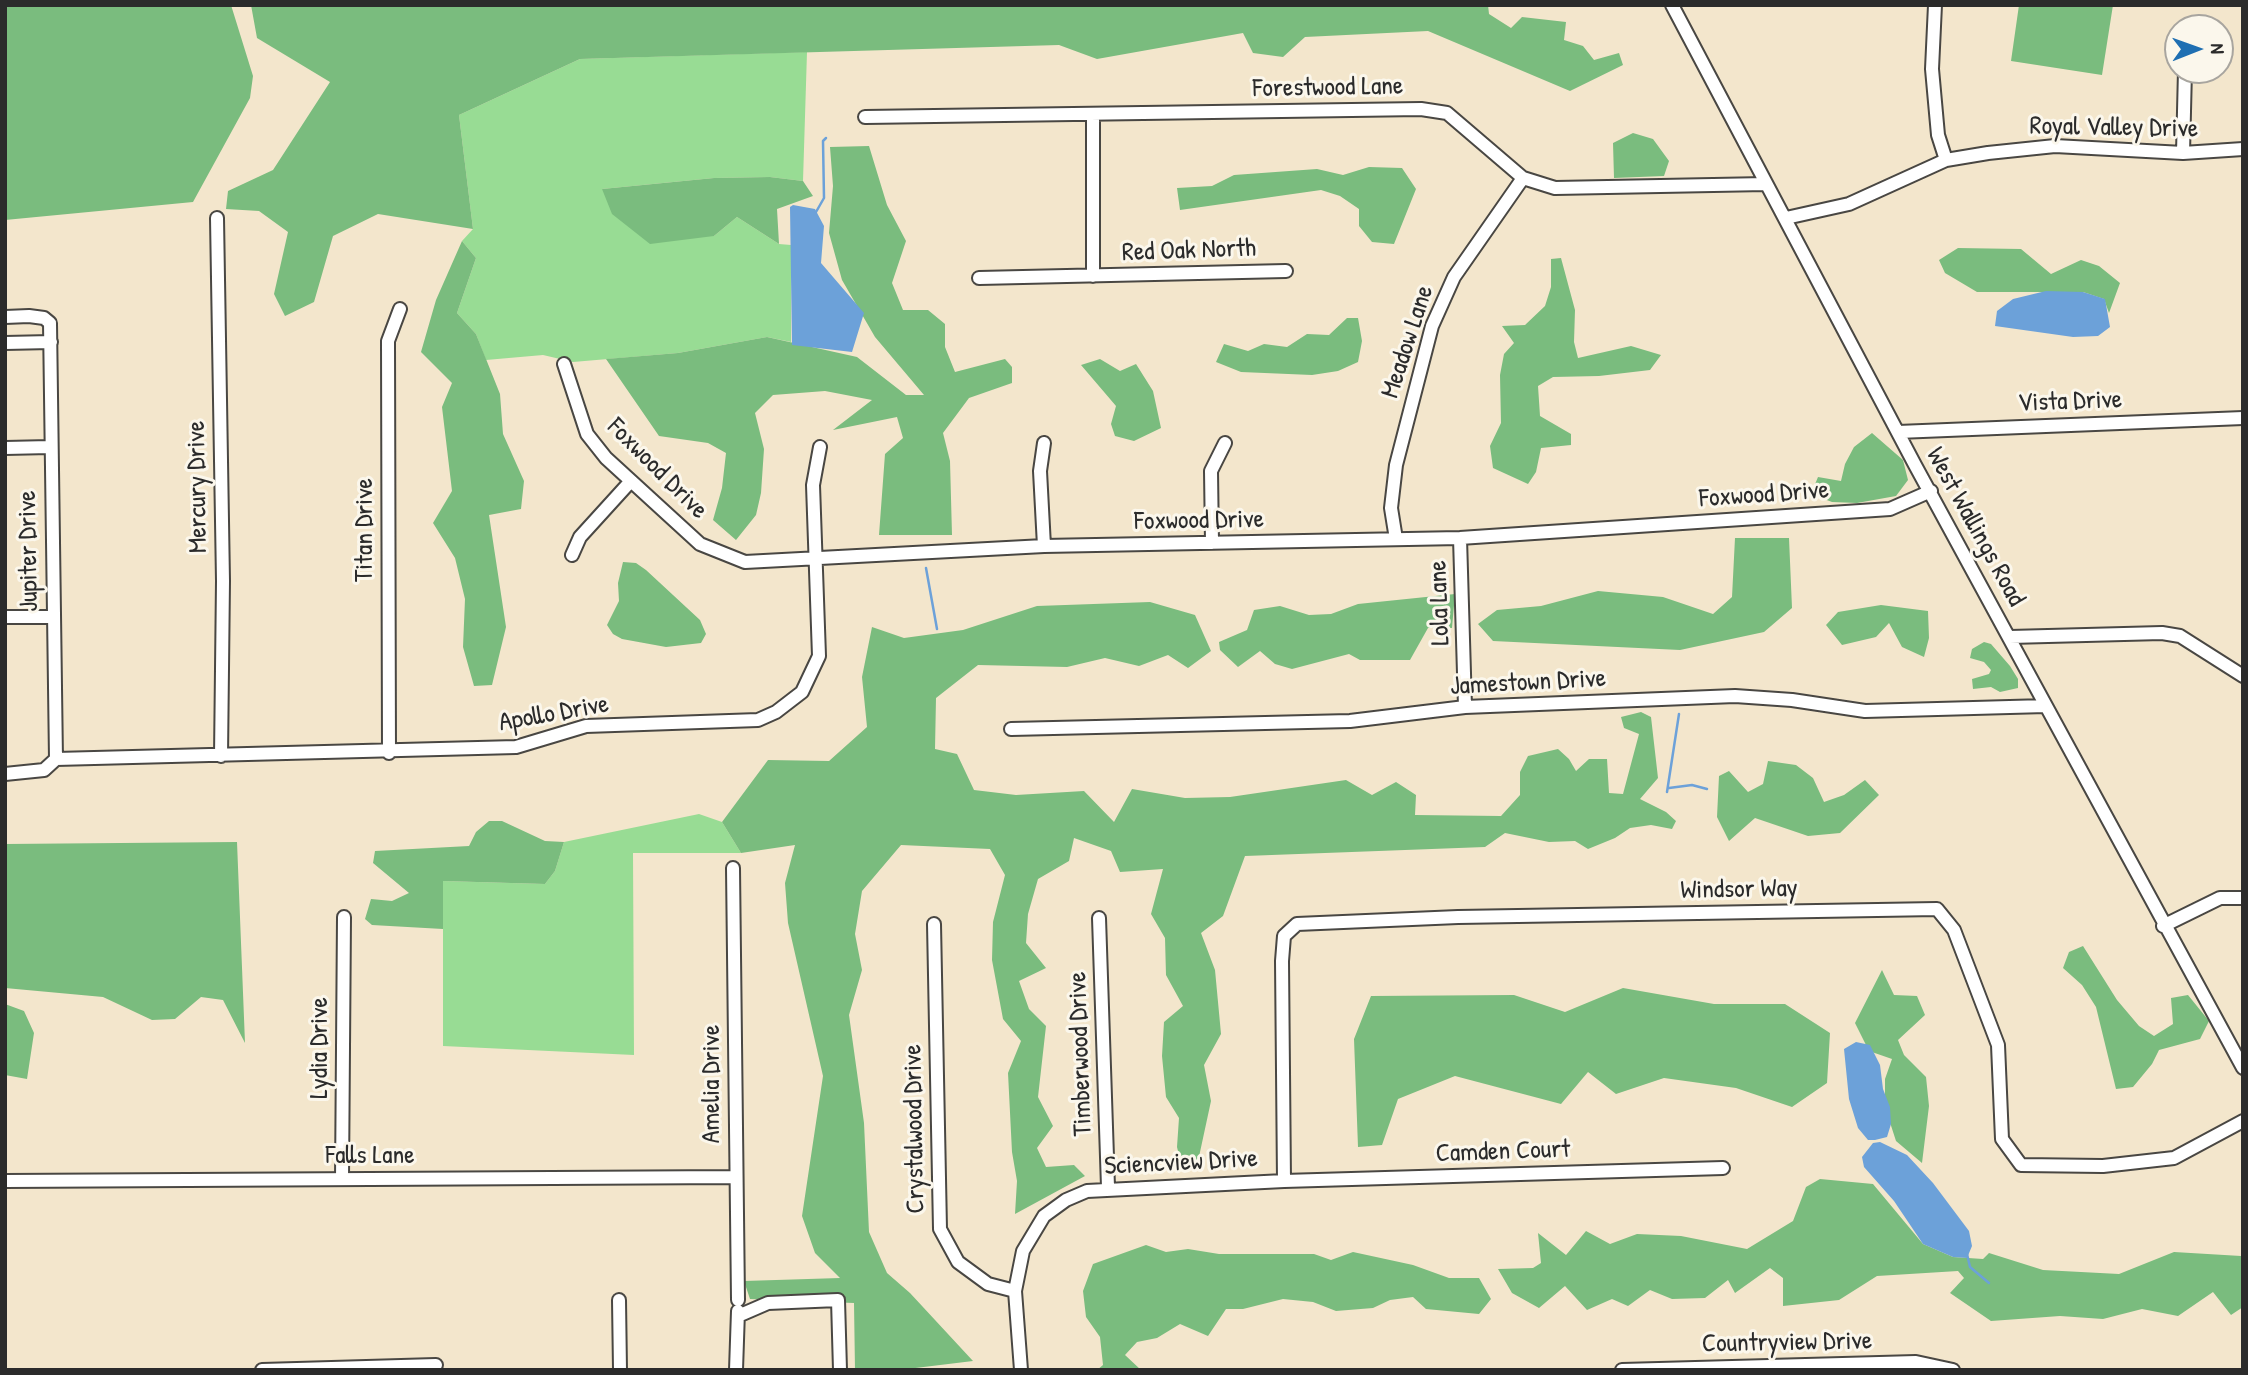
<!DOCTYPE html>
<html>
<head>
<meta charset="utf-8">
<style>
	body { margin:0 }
	#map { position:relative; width:2248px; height:1375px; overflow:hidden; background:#f3e6cc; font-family:"Patrick Hand",sans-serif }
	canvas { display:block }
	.frame { position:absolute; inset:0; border:7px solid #2b2b2b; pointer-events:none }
	.north { position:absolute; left:2164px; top:14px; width:70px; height:70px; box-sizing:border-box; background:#fbf7ec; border:2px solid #a8a59f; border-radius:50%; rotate:89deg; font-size:19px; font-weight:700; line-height:28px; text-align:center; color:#2b2b2b }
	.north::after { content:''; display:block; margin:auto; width:24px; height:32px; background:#1f6fb2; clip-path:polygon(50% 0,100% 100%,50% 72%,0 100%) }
</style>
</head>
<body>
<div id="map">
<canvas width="2248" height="1375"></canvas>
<div class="frame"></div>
<div class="north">N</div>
</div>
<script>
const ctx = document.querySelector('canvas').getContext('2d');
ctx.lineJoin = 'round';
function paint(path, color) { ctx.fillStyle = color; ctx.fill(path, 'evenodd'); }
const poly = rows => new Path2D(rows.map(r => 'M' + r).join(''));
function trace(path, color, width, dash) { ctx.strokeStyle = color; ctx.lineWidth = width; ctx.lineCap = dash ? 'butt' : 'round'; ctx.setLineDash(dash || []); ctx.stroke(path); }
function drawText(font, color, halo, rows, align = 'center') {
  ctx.font = font + ' "Patrick Hand",sans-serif'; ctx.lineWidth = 6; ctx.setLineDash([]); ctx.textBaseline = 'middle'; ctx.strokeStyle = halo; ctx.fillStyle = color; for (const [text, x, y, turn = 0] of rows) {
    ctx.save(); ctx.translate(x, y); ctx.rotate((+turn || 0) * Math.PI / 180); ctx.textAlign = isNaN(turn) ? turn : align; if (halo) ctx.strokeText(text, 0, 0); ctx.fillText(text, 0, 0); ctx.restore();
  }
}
paint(poly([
	[807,52,803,181,770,177,714,178,602,189,714,236,737,217,779,244,791,245,791,342,767,337,678,353,573,362,543,355,486,360,476,334,457,313,476,258,462,241,473,229,459,115,580,59],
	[699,814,722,822,741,853,633,853,634,1055,443,1046,443,881,545,884,555,871,564,842]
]), '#98dc94');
paint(poly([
	[5,5,231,5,253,76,250,98,193,202,5,220],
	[251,5,1488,5,1489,14,1511,28,1522,17,1566,22,1564,40,1583,46,1594,60,1619,53,1623,65,1570,91,1428,31,1305,37,1283,57,1253,53,1243,33,1097,59,1059,45,580,59,459,115,473,229,378,214,333,236,314,302,285,316,274,294,288,232,259,211,226,209,228,191,273,170,330,82,257,38],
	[2019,5,2113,5,2102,75,2011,61],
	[1633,133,1653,139,1669,161,1664,176,1614,178,1613,143],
	[869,146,887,205,906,241,892,283,903,310,928,310,945,324,945,347,955,372,1005,359,1012,367,1012,383,969,398,943,433,950,461,952,535,879,535,885,454,903,438,897,417,833,430,872,400,825,391,773,395,755,413,764,449,761,493,756,515,736,540,713,520,722,488,726,453,708,443,659,436,606,359,678,353,767,337,857,357,906,395,924,395,875,337,842,280,829,233,833,186,830,147],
	[1369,167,1402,168,1416,189,1394,244,1372,242,1359,226,1359,209,1340,196,1321,190,1180,210,1177,188,1212,186,1234,175,1317,169,1343,175],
	[770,177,803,181,813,196,777,209,779,244,737,217,714,236,650,244,612,214,602,189,714,178],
	[462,241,476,258,457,313,476,334,500,394,503,434,524,481,521,509,489,515,506,627,492,685,474,686,463,647,465,599,455,558,433,523,452,491,442,407,452,383,421,352,436,300],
	[1958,248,2021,249,2051,274,2081,260,2099,266,2120,283,2109,313,2104,299,2083,292,1977,292,1945,273,1939,260],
	[1561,258,1575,310,1574,342,1578,358,1631,346,1661,355,1650,370,1599,376,1553,377,1538,386,1540,416,1571,434,1571,445,1541,448,1536,472,1528,484,1493,468,1490,446,1501,423,1500,375,1504,354,1514,343,1502,326,1525,325,1545,306,1551,287,1551,259],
	[1347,318,1358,318,1362,341,1358,362,1338,371,1312,375,1241,372,1216,362,1224,344,1248,351,1264,344,1287,347,1307,334,1329,335],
	[1100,359,1120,371,1136,364,1153,391,1161,428,1134,441,1115,436,1111,424,1116,406,1081,365],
	[1872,433,1903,460,1908,480,1896,496,1857,503,1832,502,1811,494,1818,477,1841,481,1845,464,1854,447],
	[1735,538,1789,538,1792,608,1764,632,1680,650,1493,641,1478,624,1497,610,1541,606,1598,591,1663,597,1713,614,1732,597],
	[623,562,636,563,646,570,700,620,706,634,701,643,666,647,622,639,613,634,607,625,619,601,618,583],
	[1455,594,1452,628,1428,628,1410,660,1360,660,1349,654,1292,669,1275,664,1260,651,1238,667,1220,650,1219,642,1247,630,1254,610,1280,606,1309,615,1331,614,1358,604],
	[1150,602,1195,615,1211,651,1188,668,1168,655,1139,666,1105,658,1067,667,978,665,936,698,935,749,957,754,974,790,1016,795,1084,791,1114,822,1132,789,1185,798,1230,797,1346,780,1372,795,1396,782,1416,795,1415,815,1501,816,1520,795,1520,772,1528,756,1558,749,1569,759,1576,771,1589,759,1607,759,1609,793,1623,794,1639,734,1624,728,1621,717,1641,712,1651,717,1658,778,1640,799,1666,812,1676,821,1672,829,1651,825,1630,828,1615,838,1588,849,1575,841,1549,842,1505,833,1485,847,1245,856,1223,916,1201,933,1215,970,1221,1034,1204,1065,1211,1101,1197,1166,1182,1168,1177,1147,1179,1118,1166,1097,1162,1056,1164,1022,1183,1006,1166,975,1165,938,1151,914,1163,869,1120,872,1111,851,1074,838,1069,861,1038,879,1028,914,1026,943,1046,968,1019,981,1029,1009,1046,1026,1038,1097,1053,1126,1037,1148,1046,1167,1074,1165,1085,1176,1015,1214,1017,1181,1012,1152,1008,1073,1021,1041,1003,1019,992,960,993,922,1005,875,990,849,901,845,862,891,855,934,862,970,849,1015,864,1123,869,1232,887,1273,910,1293,973,1361,899,1370,855,1370,854,1303,750,1299,744,1281,840,1278,815,1253,802,1216,823,1076,788,923,785,883,795,845,741,853,722,822,768,760,829,761,867,727,862,677,872,627,904,638,963,630,1037,606],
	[1881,605,1928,611,1929,638,1924,657,1902,647,1889,623,1876,637,1842,645,1826,625,1838,612],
	[1984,642,1991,644,2010,666,2018,679,2018,688,2000,692,1991,687,1973,689,1972,679,1989,674,1991,670,1984,662,1970,658,1972,649],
	[1768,761,1796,765,1813,778,1824,802,1844,795,1865,780,1879,795,1840,833,1808,836,1755,818,1729,841,1717,817,1719,776,1729,771,1748,792,1763,784],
	[489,821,502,821,545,841,564,842,555,871,545,884,443,881,443,929,372,925,365,919,371,899,392,901,409,893,373,863,375,851,469,846,476,832],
	[237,842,245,1043,223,1000,201,997,175,1019,152,1020,103,997,5,988,5,844],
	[2083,946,2117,1000,2139,1026,2154,1036,2173,1024,2171,998,2188,995,2209,1021,2200,1039,2159,1050,2152,1064,2133,1087,2116,1089,2096,1007,2082,985,2063,968,2069,952],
	[1882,970,1894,995,1917,996,1925,1015,1898,1040,1904,1055,1926,1077,1929,1106,1922,1163,1896,1141,1885,1107,1885,1079,1892,1059,1869,1051,1855,1023],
	[1623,988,1714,1004,1785,1004,1830,1033,1827,1083,1792,1107,1736,1088,1664,1078,1616,1094,1588,1072,1561,1104,1455,1076,1398,1099,1382,1145,1358,1147,1354,1039,1371,996,1514,995,1565,1012],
	[5,1004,24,1011,34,1033,27,1079,5,1075],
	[1820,1179,1873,1184,1923,1244,1953,1257,1983,1259,1989,1253,2043,1270,2119,1274,2174,1252,2241,1256,2243,1307,2231,1315,2213,1292,2178,1316,2142,1309,2103,1319,2060,1316,1991,1321,1950,1293,1964,1278,1958,1271,1877,1276,1839,1300,1783,1306,1783,1278,1770,1268,1735,1293,1728,1280,1705,1298,1672,1299,1650,1290,1628,1306,1612,1299,1587,1310,1565,1286,1539,1308,1512,1293,1498,1269,1533,1268,1541,1263,1538,1233,1566,1255,1586,1231,1610,1244,1637,1234,1681,1236,1747,1249,1793,1221,1806,1187],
	[1146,1245,1166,1252,1188,1249,1219,1254,1314,1254,1331,1260,1353,1252,1413,1265,1449,1278,1479,1278,1491,1299,1479,1314,1426,1309,1413,1297,1390,1300,1373,1308,1336,1311,1313,1302,1283,1299,1243,1309,1226,1309,1208,1336,1180,1324,1157,1338,1137,1342,1125,1355,1141,1370,1097,1370,1103,1365,1100,1337,1086,1317,1083,1291,1093,1264]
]), '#7abc7e');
paint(poly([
	[793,205,815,209,824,226,821,263,864,313,852,352,792,345,790,207],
	[2046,291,2083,292,2105,299,2110,327,2098,336,2073,337,1995,326,1997,311,2013,299],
	[1856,1042,1870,1045,1880,1065,1883,1089,1890,1107,1891,1124,1887,1137,1875,1140,1868,1140,1858,1128,1849,1099,1844,1049],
	[1880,1142,1907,1155,1933,1183,1969,1231,1972,1246,1967,1258,1953,1257,1923,1244,1894,1201,1864,1167,1862,1157,1873,1143]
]), '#6ca1d9');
trace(poly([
	[816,212,824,198,823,141,826,138],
	[926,568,937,629],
	[1669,788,1692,785,1707,789],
	[1667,792,1679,714],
	[1967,1254,1970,1267,1989,1283]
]), '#6ca1d9', 2.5);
const minor = poly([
	[1672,5,1915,465,2243,1068],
	[1935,5,1932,69,1938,135,1946,160],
	[1093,116,1093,276],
	[865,117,1421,109,1447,113,1523,178,1555,188,1766,184],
	[2183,153,2185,70],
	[217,218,223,581,221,756],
	[1786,218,1849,204,1946,160,1988,153,2055,146,2183,153,2243,149],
	[979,278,1286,271],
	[5,317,29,316,44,318,50,323,56,759],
	[5,343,51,342],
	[564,364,587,434,606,458,700,544,745,562,1044,546,1460,538,1890,509,1931,491],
	[1898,432,2243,418],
	[5,448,50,447],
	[1460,538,1465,707],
	[1396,539,1391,508,1396,465,1432,326,1454,277,1523,178],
	[1212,543,1211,471,1225,443],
	[1044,546,1040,471,1044,443],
	[572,555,580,537,630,482],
	[5,617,53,617],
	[2010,637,2162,633,2180,636,2243,676],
	[1011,729,1350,721,1465,707,1735,696,1792,700,1865,711,2046,706],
	[389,753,388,341,400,309],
	[56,759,516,747,586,726,758,720,776,712,802,692,819,656,813,485,820,447],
	[5,774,44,770,56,759],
	[733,868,738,1300],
	[1099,918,1108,1187],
	[934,924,940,1229,958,1262,988,1284,1015,1291],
	[2163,926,2220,898,2243,898],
	[342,1179,344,917],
	[5,1181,735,1177],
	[1284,1181,1282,961,1284,936,1297,924,1458,917,1937,909,1954,930,1998,1045,2002,1139,2021,1165,2103,1166,2174,1158,2243,1121],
	[619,1300,620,1370],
	[738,1316,768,1303,838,1300,840,1370],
	[262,1370,436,1365],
	[736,1370,738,1311],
	[1021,1370,1015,1291,1023,1251,1044,1216,1066,1200,1087,1191,1284,1181,1723,1168],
	[1622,1370,1916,1362,1953,1370]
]);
trace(minor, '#494743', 16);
trace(minor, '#fff', 12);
drawText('26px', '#2b2b2b', '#fbf7ec', [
	["Forestwood Lane",1328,88,-1],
	["Royal Valley Drive",2114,128,1],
	["Red Oak North",1189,251,-2],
	["Meadow Lane",1408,342,-72],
	["Vista Drive",2070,402,-2],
	["Foxwood Drive",657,469,45],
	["Mercury Drive",198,487,-91],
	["Foxwood Drive",1764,495,-4],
	["Foxwood Drive",1199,521,-1],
	["West Wallings Road",1975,527,61],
	["Titan Drive",365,530,-90],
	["Jupiter Drive",29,551,-91],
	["Lola Lane",1440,603,-92],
	["Jamestown Drive",1528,683,-3],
	["Apollo Drive",554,714,-10],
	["Windsor Way",1739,890,-1],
	["Lydia Drive",320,1048,-90],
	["Timberwood Drive",1081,1054,-92],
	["Amelia Drive",712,1084,-90],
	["Crystalwood Drive",915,1129,-91],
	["Camden Court",1503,1152,-2],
	["Falls Lane",370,1156],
	["Sciencview Drive",1181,1163,-3],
	["Countryview Drive",1787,1343,-1]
]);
</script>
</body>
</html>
